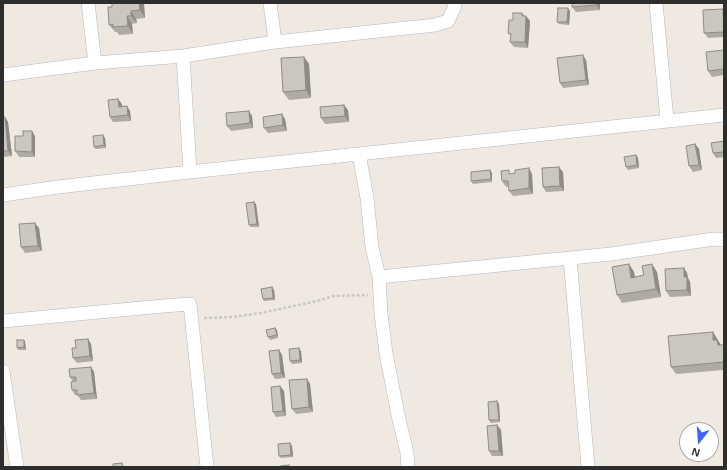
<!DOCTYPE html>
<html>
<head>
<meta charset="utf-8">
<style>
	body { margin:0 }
	#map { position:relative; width:727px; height:470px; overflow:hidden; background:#efe9e1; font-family:Arial,sans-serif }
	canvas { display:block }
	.frame { position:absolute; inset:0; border:4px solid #2e2e2e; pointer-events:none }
	.north { position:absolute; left:679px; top:422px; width:40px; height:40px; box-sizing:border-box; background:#fff; border:1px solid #ababab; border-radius:50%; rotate:197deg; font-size:11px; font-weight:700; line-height:16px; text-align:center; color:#2e2e2e }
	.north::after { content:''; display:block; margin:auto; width:14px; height:18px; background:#4264fb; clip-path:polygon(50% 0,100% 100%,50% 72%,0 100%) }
</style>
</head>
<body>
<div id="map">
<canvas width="727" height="470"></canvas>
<div class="frame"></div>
<div class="north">N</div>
</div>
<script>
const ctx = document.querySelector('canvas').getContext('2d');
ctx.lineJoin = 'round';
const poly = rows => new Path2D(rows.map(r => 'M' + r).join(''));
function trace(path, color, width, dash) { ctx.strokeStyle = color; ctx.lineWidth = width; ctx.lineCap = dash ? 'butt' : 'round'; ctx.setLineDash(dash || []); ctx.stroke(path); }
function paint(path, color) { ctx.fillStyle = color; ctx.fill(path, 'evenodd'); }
const minor = poly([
	[88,3,95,63],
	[270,3,275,42],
	[656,3,667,120],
	[183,56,190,172],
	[3,75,95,63,183,56,275,42,435,25,448,21,454,8,455,3],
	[359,154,367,198,372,247,379,277,381,314,386,353,398,415,407,453,408,467],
	[3,195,58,187,190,172,724,115],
	[570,258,588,467],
	[379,277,611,254,714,239,724,240],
	[3,321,163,306,190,304,207,467],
	[3,371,17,467]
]);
trace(minor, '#b4b7c1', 14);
trace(poly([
	[204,318,232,317,261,313,317,301,334,296,368,295]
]), '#c9c9c9', 2.5, [3, 2]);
trace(minor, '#fff', 13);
paint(poly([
	[112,3,143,3,144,4,145,18,136,19,137,23,132,24,133,34,119,35,117,32,115,32,109,25,112,7],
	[572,3,600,3,600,10,576,12,572,7],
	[723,9,724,10,724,37,708,38,704,33],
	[570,11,569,25,559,24,557,22],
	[524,16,526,16,530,21,528,48,514,47,510,42,511,36,508,33,513,20],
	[724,50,724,75,712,77,708,71],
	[304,57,309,64,311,98,289,100,283,92],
	[586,60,589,85,563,88,560,83],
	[122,104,122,107,130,111,131,121,113,122,110,117],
	[348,110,349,122,325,124,321,118],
	[249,111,252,116,253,128,231,131,227,126],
	[3,117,5,117,8,122,12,156,3,157],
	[285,119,287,131,268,133,264,128],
	[103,135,105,138,106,148,96,149,94,147],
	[35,136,35,157,19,157,15,151],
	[724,141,724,157,716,158,713,153],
	[695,144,699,149,702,170,693,172,689,166],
	[636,155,638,158,639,168,628,170,626,167],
	[490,170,492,173,492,182,473,184,471,181],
	[563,172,564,191,546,192,543,187],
	[511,174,532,174,533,194,513,196,509,191,509,186,506,187,502,181],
	[256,204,259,227,251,227,249,225],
	[39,228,42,251,25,253,21,247],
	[629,264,634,272,635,277,657,272,661,297,622,303,617,295],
	[684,268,687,273,688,278,690,282,691,296,670,297,666,291],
	[272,287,274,290,275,300,264,301,263,299],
	[275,328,277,330,278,338,270,340,268,337],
	[713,332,721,345,724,345,724,370,676,374,671,367],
	[88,339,91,344,93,361,77,363,73,358,76,348],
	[24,340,25,342,26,350,19,350,17,348],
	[279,350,282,355,285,378,275,379,272,374],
	[301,351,302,363,292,364,290,361],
	[91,367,94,372,97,399,81,400,77,395,75,395,72,390,73,382,70,377],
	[307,379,310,384,313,412,296,414,292,409],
	[280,386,284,391,286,416,276,417,273,412],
	[499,404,500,422,491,423,489,420],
	[497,425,501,430,503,456,492,456,489,451],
	[290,443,292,446,293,457,281,458,279,456]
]), '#afaba4');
paint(poly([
	[139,3,143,3,144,4,145,18,140,10],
	[597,3,600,3,600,10,597,5],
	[568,8,570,11,569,25,567,22],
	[131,11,136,19,137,23,131,16],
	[522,13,526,18,526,16,530,21,528,48,525,42],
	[127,16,132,24,133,34,128,26],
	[583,55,586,60,589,85,586,80],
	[304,57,309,64,311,98,306,90],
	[118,99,122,104,123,112,119,107],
	[344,105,348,110,349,122,345,116],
	[127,106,130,111,131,121,128,115],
	[249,111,252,116,253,128,250,123],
	[282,114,285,119,287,131,283,125],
	[5,117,8,122,12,156,8,151],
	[32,131,35,136,35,157,32,152],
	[103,135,105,138,106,148,104,145],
	[695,144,699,149,702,170,699,165],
	[636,155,638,158,639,168,637,165],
	[559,167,563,172,564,191,560,186],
	[529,168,532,174,533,194,529,188],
	[490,170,492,173,492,182,491,179],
	[254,202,256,204,259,227,257,224],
	[35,223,39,228,42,251,38,246],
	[629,264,634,272,636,285,631,278],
	[652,264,657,272,661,297,656,289],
	[684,268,687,273,688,278,690,282,691,296,687,290,684,277],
	[272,287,274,290,275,300,273,298],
	[275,328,277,330,278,338,277,335],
	[713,332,722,347,723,353,713,340],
	[88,339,91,344,93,361,90,356],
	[24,340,25,342,26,350,24,347],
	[299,348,301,351,302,363,300,360],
	[279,350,282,355,285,378,281,373],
	[91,367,94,372,97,399,94,393],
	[307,379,310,384,313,412,309,407],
	[280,386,284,391,286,416,283,411],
	[497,401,499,404,500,422,499,420],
	[497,425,501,430,503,456,499,451],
	[290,443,292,446,293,457,291,455]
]), '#8e8b86');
const building = poly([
	[112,3,139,3,140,10,131,11,131,16,127,16,128,26,113,27,113,24,109,25,108,7,112,7,112,3],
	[572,3,597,3,597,5,572,7,572,3],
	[558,8,568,8,567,22,557,22,558,8],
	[723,9,724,32,704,33,703,10,723,9],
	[513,13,522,13,522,16,526,16,525,42,510,42,511,34,508,33,509,20,513,20,513,13],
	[724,50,724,69,708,71,706,52,724,50],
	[583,55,586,80,560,83,557,58,583,55],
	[304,57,306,90,283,92,281,58,304,57],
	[118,99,119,107,127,106,128,115,110,117,108,100,118,99],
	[344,105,345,116,321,118,320,107,344,105],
	[249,111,250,123,227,126,226,113,249,111],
	[282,114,283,125,264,128,263,117,282,114],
	[3,117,5,117,8,151,3,151,3,117],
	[23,131,32,131,32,152,15,151,15,136,23,136,23,131],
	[103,135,104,145,94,147,93,136,103,135],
	[724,141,724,152,713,153,711,143,724,141],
	[695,144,699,165,689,166,686,146,695,144],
	[636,155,637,165,626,167,624,157,636,155],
	[559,167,560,186,543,187,542,168,559,167],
	[529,168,529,188,509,191,508,181,502,181,501,171,509,170,509,174,515,173,515,170,529,168],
	[490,170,491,179,471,181,471,172,490,170],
	[254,202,257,224,249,225,246,203,254,202],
	[35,223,38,246,21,247,19,224,35,223],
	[629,264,631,278,644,275,642,266,652,264,656,289,617,295,612,267,629,264],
	[684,268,684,277,687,277,687,290,666,291,665,269,684,268],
	[272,287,273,298,263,299,261,289,272,287],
	[275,328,277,335,268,337,266,330,275,328],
	[713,332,713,340,717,340,718,345,724,345,724,362,671,367,668,336,713,332],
	[88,339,90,356,73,358,72,348,76,348,75,340,88,339],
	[17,340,24,340,24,347,17,348,17,340],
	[299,348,300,360,290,361,289,349,299,348],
	[279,350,281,373,272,374,269,351,279,350],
	[91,367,94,393,77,395,77,390,72,390,71,382,76,381,76,377,70,377,69,369,91,367],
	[307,379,309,407,292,409,289,380,307,379],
	[280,386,283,411,273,412,271,387,280,386],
	[497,401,499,420,489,420,488,402,497,401],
	[497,425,499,451,489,451,487,426,497,425],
	[290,443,291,455,279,456,278,444,290,443],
	[122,463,123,467,113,467,113,464,122,463],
	[289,465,289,467,280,467,280,466,289,465]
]);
paint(building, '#cbc7bf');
trace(building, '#8e8b86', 1);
</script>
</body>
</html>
